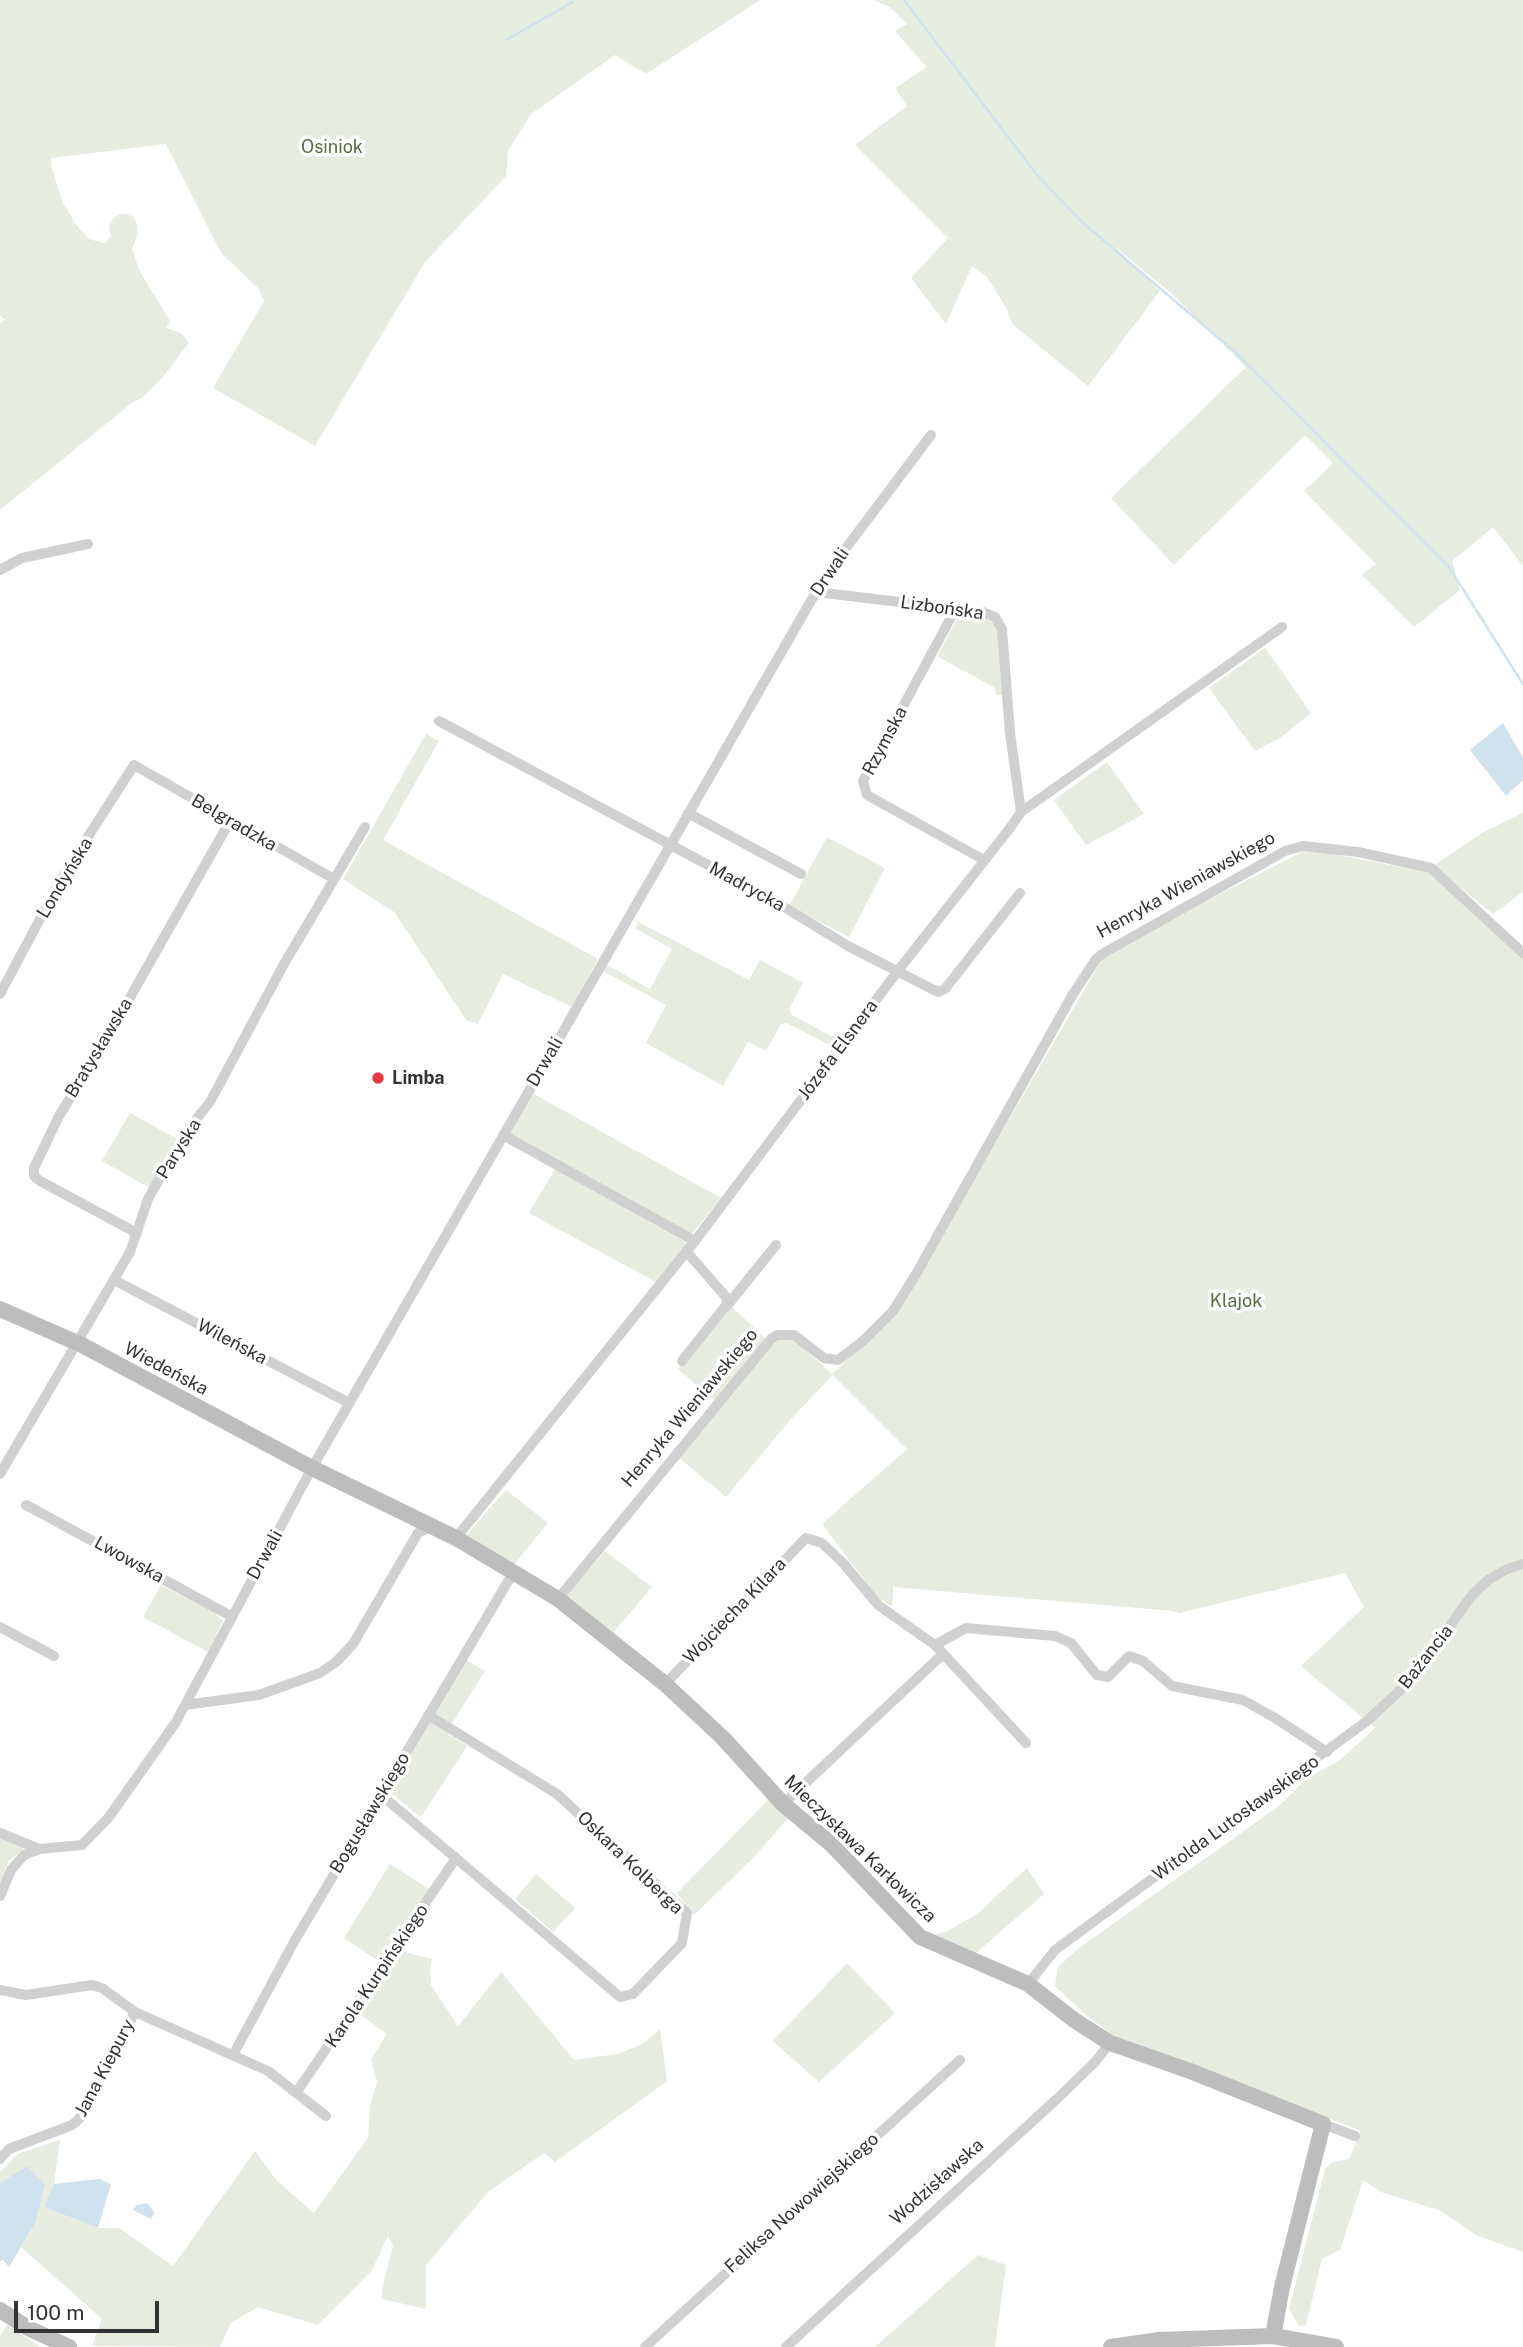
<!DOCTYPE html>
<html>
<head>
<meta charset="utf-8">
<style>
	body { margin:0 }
	#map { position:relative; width:1523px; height:2347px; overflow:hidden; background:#fff; font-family:"Public Sans",sans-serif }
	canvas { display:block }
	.scale { position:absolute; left:14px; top:2301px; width:145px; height:32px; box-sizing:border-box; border:4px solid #333; border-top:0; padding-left:9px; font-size:21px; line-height:24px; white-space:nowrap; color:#333; -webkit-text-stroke:5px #fff; paint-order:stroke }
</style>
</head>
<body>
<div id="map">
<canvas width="1523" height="2347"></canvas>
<div class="scale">100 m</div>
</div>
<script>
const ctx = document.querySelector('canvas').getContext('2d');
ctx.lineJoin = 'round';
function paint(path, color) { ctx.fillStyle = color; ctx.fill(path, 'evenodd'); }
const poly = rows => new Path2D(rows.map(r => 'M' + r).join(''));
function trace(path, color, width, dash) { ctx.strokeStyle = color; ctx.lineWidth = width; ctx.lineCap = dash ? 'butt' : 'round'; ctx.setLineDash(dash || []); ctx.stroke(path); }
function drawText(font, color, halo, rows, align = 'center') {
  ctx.font = font + ' "Public Sans",sans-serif'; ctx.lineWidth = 7; ctx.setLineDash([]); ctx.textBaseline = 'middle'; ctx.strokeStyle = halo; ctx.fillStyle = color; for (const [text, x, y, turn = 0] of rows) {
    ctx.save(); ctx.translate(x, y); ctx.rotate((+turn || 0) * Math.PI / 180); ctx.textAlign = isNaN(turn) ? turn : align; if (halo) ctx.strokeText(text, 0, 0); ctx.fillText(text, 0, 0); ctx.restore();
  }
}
paint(poly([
	[0,0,760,0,646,74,615,55,531,114,508,151,506,176,425,262,315,446,213,388,264,301,258,288,221,253,166,144,51,158,52,169,63,203,77,226,89,239,104,243,111,237,109,226,114,218,119,214,126,214,134,217,137,225,137,237,132,249,139,270,170,321,166,328,182,334,189,343,162,378,143,397,133,402,0,510,0,323,5,320,0,315],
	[874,0,1523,0,1523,566,1493,527,1452,561,1460,590,1414,627,1362,575,1376,564,1304,491,1333,463,1305,435,1174,565,1111,498,1246,367,1172,294,1114,246,1160,291,1088,386,1012,324,1007,309,987,277,972,266,946,324,911,278,948,238,855,145,907,106,895,88,927,67,895,31,907,24,890,7],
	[961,612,992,619,998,629,1002,695,996,695,995,688,937,656],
	[1265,648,1311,713,1280,738,1255,751,1209,688],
	[426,734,439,741,383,840,598,959,572,1007,503,974,478,1024,466,1020,394,912,343,879],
	[1107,762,1144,814,1086,845,1054,800],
	[1523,813,1523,892,1493,914,1433,866,1482,833],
	[827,837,885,868,849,937,789,906],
	[1308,849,1431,873,1523,957,1523,2252,1476,2235,1441,2211,1381,2192,1363,2180,1340,2250,1322,2259,1306,2325,1299,2326,1289,2309,1325,2169,1333,2162,1349,2159,1361,2131,1186,2063,1119,2040,1086,2015,1055,1986,1058,1967,1079,1948,1279,1806,1306,1779,1340,1760,1375,1728,1301,1666,1364,1607,1345,1573,1179,1613,1173,1611,893,1587,892,1607,878,1598,822,1524,907,1449,833,1375,790,1420,726,1497,677,1456,774,1343,782,1338,791,1337,832,1374,897,1313,1102,959,1210,899],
	[631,918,749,980,760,960,803,983,789,1009,792,1015,831,1036,839,1036,828,1049,828,1044,787,1023,781,1024,766,1051,748,1042,723,1086,646,1043,666,1005,603,971,607,965,650,989,672,949,635,928,638,923],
	[532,1093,721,1198,692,1234,509,1134],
	[130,1113,177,1139,150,1188,102,1161],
	[555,1169,687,1243,656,1282,529,1213],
	[731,1306,766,1339,715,1401,678,1369],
	[506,1490,548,1523,512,1567,463,1539],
	[605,1551,652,1587,612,1634,564,1598],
	[161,1585,214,1612,223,1621,208,1652,143,1617],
	[466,1660,485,1671,451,1725,434,1714],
	[429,1721,467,1746,421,1817,387,1790],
	[771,1797,791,1815,753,1858,694,1915,677,1893],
	[0,1838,24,1848,8,1862,0,1883],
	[390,1864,432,1891,383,1964,344,1938],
	[1027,1868,1044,1894,971,1957,934,1935,948,1931,977,1914],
	[536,1874,575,1908,553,1932,515,1899],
	[401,1951,432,1959,430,1968,431,1985,458,2026,501,1972,574,2060,618,2054,643,2044,660,2029,667,2081,555,2162,544,2153,489,2191,426,2265,426,2309,382,2299,382,2289,393,2246,388,2236,372,2270,318,2325,258,2307,231,2323,220,2347,92,2346,102,2319,21,2247,35,2223,27,2166,0,2183,0,2172,18,2154,60,2140,54,2184,44,2207,98,2228,119,2228,173,2266,255,2151,277,2181,314,2213,368,2138,370,2106,377,2082,371,2059,387,2034,357,2012],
	[847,1963,895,2013,819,2082,773,2041],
	[978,2255,1006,2265,995,2347,875,2347],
	[7,2325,40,2347,0,2347,0,2336]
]), '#e6ecdf');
paint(poly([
	[1503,723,1523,757,1523,780,1506,796,1470,750],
	[27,2166,45,2184,35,2223,9,2267,3,2260,0,2261,0,2183],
	[99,2179,111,2184,98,2228,44,2207,54,2184],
	[147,2203,155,2213,151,2219,133,2210,137,2205]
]), '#cfe2ee');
trace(poly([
	[904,0,1037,175,1082,222,1235,352,1449,567,1523,684],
	[506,40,573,2]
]), '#cfe2ee', 2.5);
trace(poly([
	[0,570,22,558,88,544],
	[816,592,983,612,995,617,1002,629,1010,733,1021,812],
	[956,608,863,781,867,795,984,860],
	[439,721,766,896,848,946,938,992,945,989,1020,893],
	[688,813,801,874],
	[0,994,64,874,134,765,334,879],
	[503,1135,695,1241],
	[137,1233,40,1181,34,1176,34,1168,59,1116,103,1045,230,821],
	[114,1280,349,1403],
	[726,1307,776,1245],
	[682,1361,727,1304,726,1297,686,1251],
	[0,1474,130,1252,148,1199,164,1171,190,1127,210,1102,284,964,365,827],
	[26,1505,231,1616],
	[456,1538,695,1241,897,972,1010,828,1021,812,1282,627],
	[558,1599,771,1339,777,1335,794,1335,824,1358,838,1360,863,1341,893,1311,916,1274,1073,994,1096,959,1102,954,1285,851,1303,846,1358,852,1431,868,1523,953],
	[0,1627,54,1656],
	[935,1645,966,1628,1055,1636,1071,1643,1097,1675,1108,1677,1129,1656,1143,1661,1172,1686,1243,1700,1275,1718,1327,1752],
	[665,1684,806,1538,822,1543,844,1564,878,1605,935,1645,1026,1743],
	[185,1705,312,1468,816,592,840,556,931,435],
	[380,1794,620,1997,633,1994,682,1943,687,1913,557,1794,428,1715],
	[783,1804,943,1654],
	[0,1833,39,1849],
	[0,1896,11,1870,24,1855,39,1849,82,1845,109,1817,176,1722,185,1705,259,1695,320,1673,336,1662,353,1644,418,1533,430,1527],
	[1028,1984,1055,1950,1367,1721,1412,1679,1472,1595,1488,1580,1507,1569,1523,1564],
	[0,1990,26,1995,92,1985,102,1988,135,2012,268,2071,326,2116],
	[233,2055,295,1940,513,1573],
	[296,2093,456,1858],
	[1323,2124,1355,2136],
	[0,2159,9,2149,72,2125,79,2119,135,2012],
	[645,2347,960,2060],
	[786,2347,1059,2097,1095,2062,1110,2043]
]), '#d0d0d0', 10);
trace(poly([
	[0,1309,82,1345,312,1468,456,1538,558,1599,665,1684,723,1738,783,1804,831,1844,920,1937,1028,1984,1074,2020,1110,2043,1190,2071,1323,2124,1282,2287,1273,2336],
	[0,2310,28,2328,69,2347],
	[1111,2347,1159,2340,1273,2336,1336,2347]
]), '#bdbdbd', 16);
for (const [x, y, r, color] of [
	[378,1078,7,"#e63946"]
]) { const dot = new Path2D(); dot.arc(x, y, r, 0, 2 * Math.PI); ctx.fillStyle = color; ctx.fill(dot); trace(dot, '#fff', 2.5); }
drawText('18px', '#56703f', '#fff', [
	["Osiniok",332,147],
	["Klajok",1236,1301]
]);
drawText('18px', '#333', '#fff', [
	["Drwali",830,572,-56],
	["Lizbońska",942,608,8],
	["Rzymska",885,741,-62],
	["Belgradzka",234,823,30],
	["Londyńska",65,878,-59],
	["Henryka Wieniawskiego",1186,885,-29],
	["Madrycka",747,887,29],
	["Bratysławska",99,1048,-59],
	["Józefa Elsnera",838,1050,-53],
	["Drwali",545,1062,-60],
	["Paryska",179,1149,-58],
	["Wileńska",232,1342,28],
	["Wiedeńska",166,1369,28],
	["Henryka Wieniawskiego",690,1408,-50],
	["Drwali",265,1555,-61],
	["Lwowska",129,1560,29],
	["Wojciecha Kilara",735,1611,-46],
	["Bażancia",1426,1657,-52],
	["Bogusławskiego",370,1813,-59],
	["Witolda Lutosławskiego",1236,1818,-36],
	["Mieczysława Karłowicza",860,1849,44],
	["Oskara Kolberga",630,1863,44],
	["Karola Kurpińskiego",377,1976,-56],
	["Jana Kiepury",105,2068,-62],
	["Wodzisławska",937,2182,-42],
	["Feliksa Nowowiejskiego",802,2203,-42]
]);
drawText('bold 18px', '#333', '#fff', [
	["Limba",392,1078]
], 'left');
</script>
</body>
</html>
